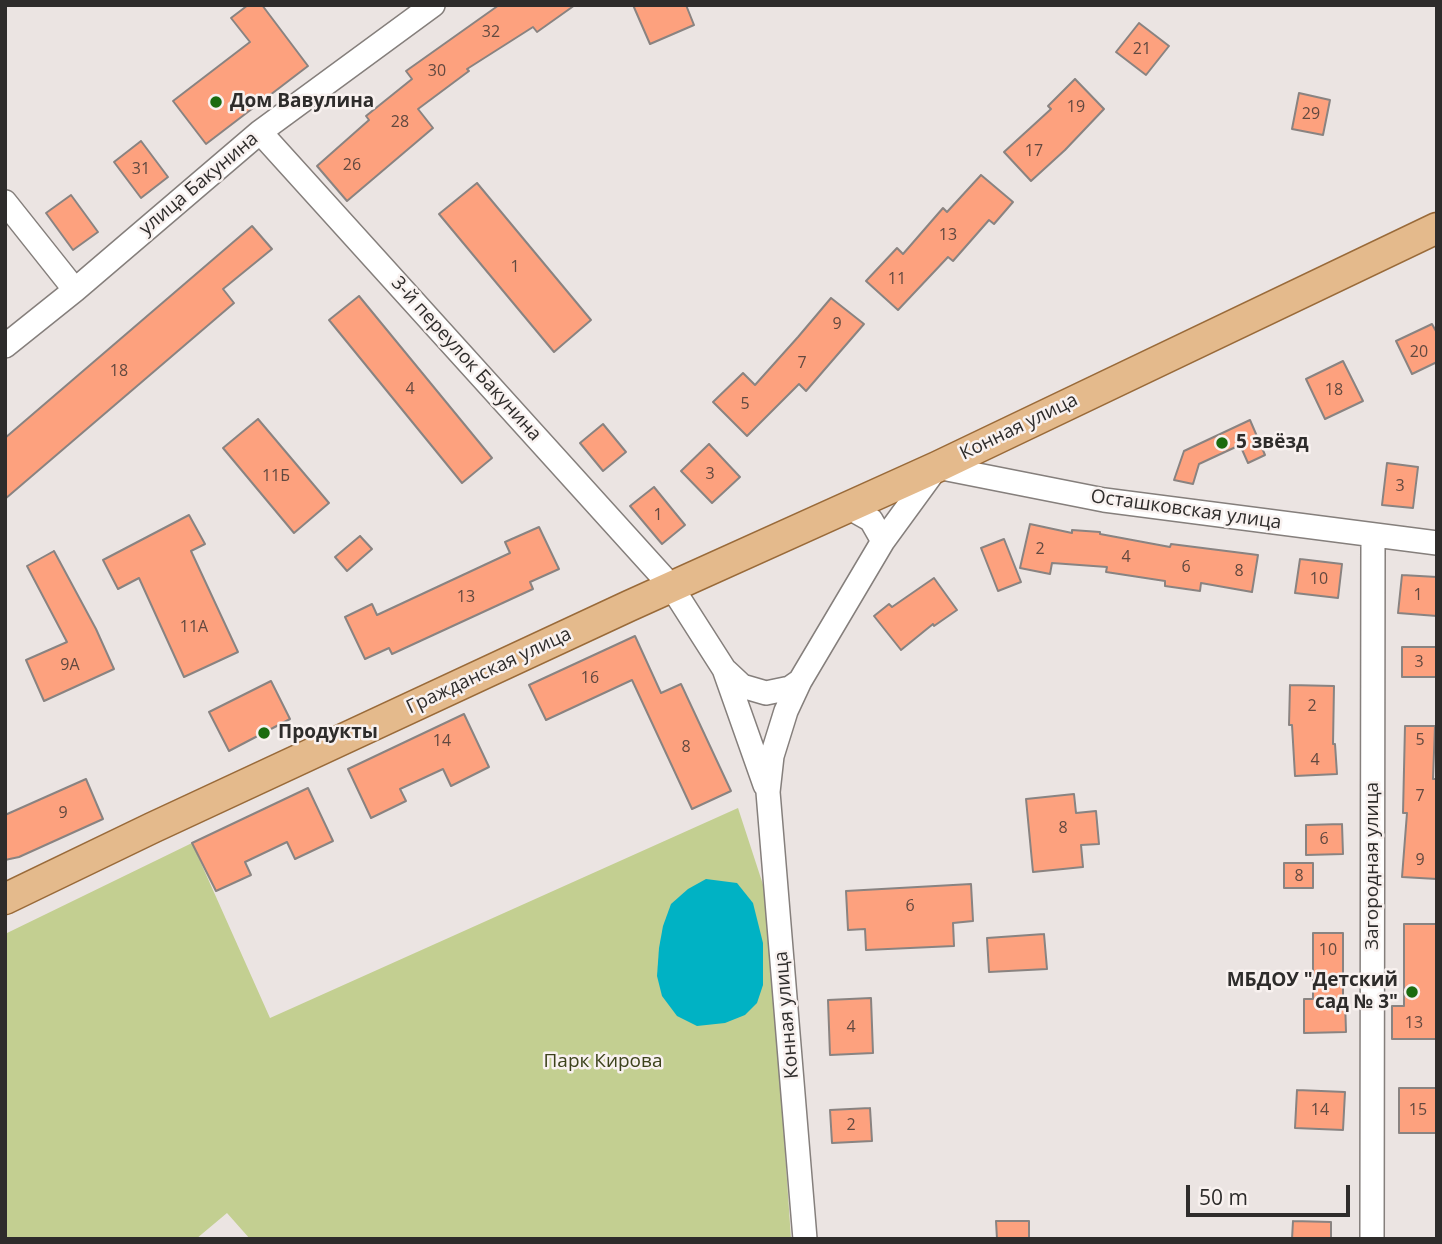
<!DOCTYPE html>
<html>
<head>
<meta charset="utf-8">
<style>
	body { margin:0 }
	#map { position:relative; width:1442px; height:1244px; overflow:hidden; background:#ebe4e2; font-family:"Open Sans",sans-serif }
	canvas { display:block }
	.frame { position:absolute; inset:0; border:7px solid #2e2c2b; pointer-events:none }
	.scale { position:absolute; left:1186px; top:1185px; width:164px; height:32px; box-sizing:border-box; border:4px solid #2e2c2b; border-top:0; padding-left:9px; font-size:21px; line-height:24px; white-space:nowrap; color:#2e2c2b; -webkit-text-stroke:5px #f8f1ef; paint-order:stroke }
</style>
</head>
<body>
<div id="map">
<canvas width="1442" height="1244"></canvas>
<div class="frame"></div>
<div class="scale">50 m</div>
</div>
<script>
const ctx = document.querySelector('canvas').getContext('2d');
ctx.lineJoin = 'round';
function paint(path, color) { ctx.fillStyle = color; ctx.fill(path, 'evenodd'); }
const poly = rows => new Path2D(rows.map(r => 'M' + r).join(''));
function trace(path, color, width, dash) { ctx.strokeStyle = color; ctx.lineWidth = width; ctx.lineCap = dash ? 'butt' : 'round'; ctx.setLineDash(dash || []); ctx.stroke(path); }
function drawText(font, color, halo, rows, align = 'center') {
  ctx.font = font + ' "Open Sans",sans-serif'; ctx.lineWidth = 5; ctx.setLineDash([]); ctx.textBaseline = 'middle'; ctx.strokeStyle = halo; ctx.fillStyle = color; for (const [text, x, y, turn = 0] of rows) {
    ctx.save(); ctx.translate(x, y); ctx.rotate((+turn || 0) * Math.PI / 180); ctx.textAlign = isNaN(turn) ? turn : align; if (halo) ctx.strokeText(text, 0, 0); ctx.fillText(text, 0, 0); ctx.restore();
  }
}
paint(poly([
	[738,808,768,900,791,1239,250,1239,227,1213,196,1239,5,1239,5,934,192,843,270,1018]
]), '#c3cf91');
paint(poly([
	[706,879,737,883,753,903,763,943,763,985,757,1003,745,1015,725,1023,697,1026,677,1016,662,996,657,976,659,948,663,926,671,904,688,889]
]), '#00b2c4');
const building = poly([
	[248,5,262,5,308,66,206,144,173,101,250,42,231,18,248,5],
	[499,5,575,5,537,32,533,27,467,69,469,71,418,109,433,128,347,201,317,166,369,120,366,116,412,79,406,71,499,5],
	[633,5,686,5,694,25,650,44,633,5],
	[1139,23,1169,46,1146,75,1116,52,1139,23],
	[1075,79,1104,109,1065,150,1031,181,1004,152,1051,109,1048,106,1075,79],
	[1299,93,1330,100,1323,135,1292,129,1299,93],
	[141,141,168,177,141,198,114,162,141,141],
	[981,175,1013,202,994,224,989,220,953,261,948,257,898,310,866,281,897,248,903,254,943,208,947,212,981,175],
	[477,183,591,320,554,352,439,214,477,183],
	[71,195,98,232,73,250,46,213,71,195],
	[252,226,272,249,223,289,234,303,5,499,5,438,252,226],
	[359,296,492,458,462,483,329,320,359,296],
	[831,298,864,324,806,391,799,384,747,436,713,402,743,373,755,385,798,337,831,298],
	[1432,324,1437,333,1437,362,1412,374,1396,341,1432,324],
	[1343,361,1363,401,1325,419,1306,379,1343,361],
	[258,419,329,503,294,533,223,448,258,419],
	[1250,420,1265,455,1248,463,1240,445,1199,464,1193,484,1174,480,1184,451,1250,420],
	[603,424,626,452,603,471,580,443,603,424],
	[709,444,740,477,712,503,681,471,709,444],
	[1387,463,1418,467,1413,508,1382,505,1387,463],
	[654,487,685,525,662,544,630,506,654,487],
	[189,515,205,544,191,551,238,652,184,677,139,578,118,589,103,560,189,515],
	[1030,524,1072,533,1072,530,1100,532,1100,534,1170,547,1171,544,1258,555,1252,592,1201,583,1200,591,1165,586,1165,581,1106,572,1107,567,1052,563,1050,574,1020,568,1030,524],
	[539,527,559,569,530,582,533,589,392,654,389,648,365,659,345,617,372,604,377,615,510,553,505,542,539,527],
	[360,536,372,549,347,571,335,557,360,536],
	[1004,539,1021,582,998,591,981,548,1004,539],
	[54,551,96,629,114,669,44,701,26,660,67,642,27,566,54,551],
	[1300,559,1342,564,1338,598,1295,593,1300,559],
	[1402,575,1437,577,1437,616,1398,613,1402,575],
	[934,578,957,610,934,626,933,624,901,650,874,616,889,604,892,607,934,578],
	[635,636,661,693,681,684,731,791,692,809,632,680,546,720,529,685,635,636],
	[1402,647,1437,647,1437,677,1402,677,1402,647],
	[271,681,290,719,229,751,209,712,271,681],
	[1290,685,1334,686,1333,744,1335,744,1337,774,1295,776,1292,725,1289,725,1290,685],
	[464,714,489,767,451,786,443,769,400,789,406,801,371,818,348,769,464,714],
	[1405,726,1435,726,1433,779,1437,779,1437,879,1402,877,1407,813,1403,813,1405,726],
	[86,779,103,819,19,857,5,860,5,815,86,779],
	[308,788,333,841,295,859,287,842,245,862,251,875,216,891,192,843,308,788],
	[1074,794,1076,813,1096,811,1099,844,1081,845,1083,867,1033,872,1026,799,1074,794],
	[1342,824,1343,854,1306,855,1306,825,1342,824],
	[1284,863,1313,863,1313,888,1284,888,1284,863],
	[971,884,973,921,953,923,954,946,866,950,865,929,848,930,846,891,971,884],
	[1404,924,1437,924,1437,1039,1392,1039,1392,1006,1404,1006,1404,924],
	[1313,933,1343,933,1343,998,1345,998,1346,1032,1304,1033,1304,999,1313,999,1313,933],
	[1044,934,1047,969,989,972,987,938,1044,934],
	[871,998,873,1053,830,1055,828,1000,871,998],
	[1399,1088,1437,1088,1437,1133,1399,1133,1399,1088],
	[1297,1090,1345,1092,1343,1130,1295,1128,1297,1090],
	[870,1108,872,1141,832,1143,830,1110,870,1108],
	[996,1221,1029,1221,1029,1239,997,1239,996,1221],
	[1293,1221,1331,1222,1331,1239,1292,1239,1293,1221]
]);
paint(building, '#fda17e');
trace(building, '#898381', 2);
const minor = poly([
	[260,132,671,586,724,669,765,785],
	[5,202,75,290],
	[5,346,75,290,260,132,433,5],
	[848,507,871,520,883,541],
	[726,671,742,686,766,693,790,688,800,681],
	[805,1239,768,792,772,756,786,711,800,681,883,541,937,467,1104,500,1437,543],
	[1372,1239,1373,535]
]);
const major = poly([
	[5,899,152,828,629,606,937,467,1437,228]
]);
trace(minor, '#857f7c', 26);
trace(major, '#996a39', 33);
trace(minor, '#fff', 23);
trace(major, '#e4ba8c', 30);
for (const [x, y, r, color] of [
	[216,102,7,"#1b6b0f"],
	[1222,443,7,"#1b6b0f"],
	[264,733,7,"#1b6b0f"],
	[1412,992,7,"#1b6b0f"]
]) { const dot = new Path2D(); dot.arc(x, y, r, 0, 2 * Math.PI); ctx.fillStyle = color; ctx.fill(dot); trace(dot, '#f8f1ef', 2.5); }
drawText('16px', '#624940', null, [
	["32",491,32],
	["21",1142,49],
	["30",437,71],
	["19",1076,107],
	["29",1311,114],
	["28",400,122],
	["17",1034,151],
	["26",352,165],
	["31",141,169],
	["13",948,235],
	["1",515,267],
	["11",897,279],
	["9",837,324],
	["20",1419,352],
	["7",802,363],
	["18",119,371],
	["4",410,389],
	["18",1334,390],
	["5",745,404],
	["3",710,474],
	["11Б",276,476],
	["3",1400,486],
	["1",658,515],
	["2",1040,549],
	["4",1126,557],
	["6",1186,567],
	["8",1239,571],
	["10",1319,579],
	["1",1418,595],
	["13",466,597],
	["11А",194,627],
	["3",1419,662],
	["9А",70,665],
	["16",590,678],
	["2",1312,706],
	["5",1420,740],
	["14",442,741],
	["8",686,747],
	["4",1315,760],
	["7",1420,796],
	["9",63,813],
	["8",1063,828],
	["6",1324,839],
	["9",1420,860],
	["8",1299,876],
	["6",910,906],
	["10",1328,950],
	["13",1414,1023],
	["4",851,1027],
	["14",1320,1110],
	["15",1418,1110],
	["2",851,1125]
]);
drawText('bold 19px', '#2e2c2b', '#f8f1ef', [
	["Дом Вавулина",230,102],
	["5 звёзд",1236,443],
	["Продукты",278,733],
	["МБДОУ \"Детский",1398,981,"right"],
	["сад № 3\"",1398,1003,"right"]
], 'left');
drawText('19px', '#2e2c2b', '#f8f1ef', [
	["улица Бакунина",199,184,-40],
	["3-й переулок Бакунина",466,359,48],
	["Конная улица",1019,427,-26],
	["Осташковская улица",1186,510,8],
	["Гражданская улица",489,671,-25],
	["Загородная улица",1373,866,-90],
	["Конная улица",787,1015,-95]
]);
drawText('19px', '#3c421b', '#f8f1ef', [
	["Парк Кирова",603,1062]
]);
</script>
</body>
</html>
